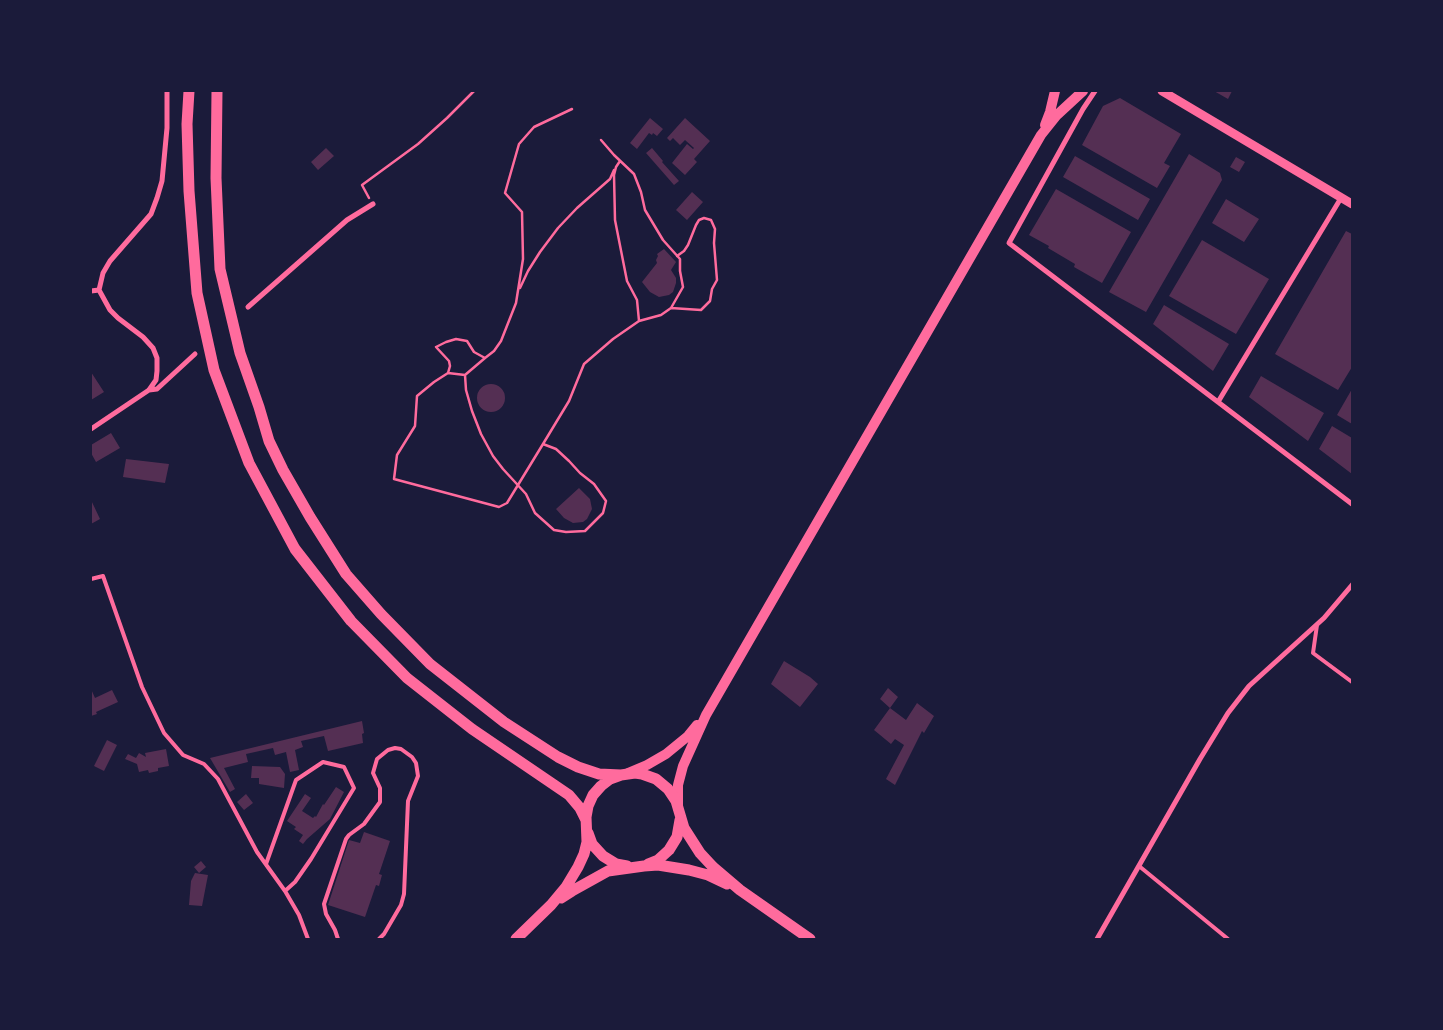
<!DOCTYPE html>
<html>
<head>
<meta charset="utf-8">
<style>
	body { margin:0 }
	#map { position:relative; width:1443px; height:1030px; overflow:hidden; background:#1b1b3a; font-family:"Noto Serif",serif }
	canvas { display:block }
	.frame { position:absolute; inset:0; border:92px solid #1b1b3a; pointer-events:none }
</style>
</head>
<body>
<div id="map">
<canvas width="1443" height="1030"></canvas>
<div class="frame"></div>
</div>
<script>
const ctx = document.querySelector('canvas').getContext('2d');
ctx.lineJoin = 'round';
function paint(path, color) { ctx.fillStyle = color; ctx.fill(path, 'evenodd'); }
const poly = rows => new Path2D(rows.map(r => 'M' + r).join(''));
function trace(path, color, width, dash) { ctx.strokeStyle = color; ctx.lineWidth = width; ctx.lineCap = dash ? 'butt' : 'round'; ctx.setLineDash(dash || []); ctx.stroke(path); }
paint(poly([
	[1214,91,1232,91,1228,99],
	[1120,98,1181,134,1164,163,1170,166,1157,188,1082,145,1103,106],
	[650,118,663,129,657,136,653,133,652,135,649,133,637,149,630,143],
	[685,118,710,141,694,159,697,162,685,175,672,163,687,144,693,149,694,148,685,140,680,145,673,138,670,141,667,138],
	[326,148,334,156,318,170,311,162],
	[652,148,663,161,662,162,679,181,674,185,646,153],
	[1189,154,1220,173,1222,180,1146,312,1109,292],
	[1075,156,1150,199,1138,220,1063,177],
	[1236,157,1245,162,1239,172,1230,167],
	[1056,189,1131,232,1102,283,1074,267,1075,264,1048,248,1049,246,1029,235],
	[692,192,703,202,687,220,676,210],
	[1226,199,1259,219,1244,242,1212,223],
	[1346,231,1352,234,1352,367,1338,390,1275,354],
	[1202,240,1269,279,1236,334,1169,296],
	[664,249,676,262,671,270,676,278,676,283,673,292,669,295,659,297,650,292,642,282,657,263,656,260,658,256,657,254],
	[1164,305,1229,344,1213,371,1153,324],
	[91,372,104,392,91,400],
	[1261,376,1324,413,1308,441,1249,397],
	'477 398a14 14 0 1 1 28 0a14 14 0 1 1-28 0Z',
	[1352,389,1352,424,1337,415],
	[1332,426,1352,438,1352,474,1319,449],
	[111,433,120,448,96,462,91,453,91,445],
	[126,459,169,464,165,483,123,477],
	[579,488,590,499,592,509,587,519,583,522,573,523,564,518,556,509],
	[91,500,100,519,91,524],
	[784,661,810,677,818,684,800,707,771,684],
	[888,688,898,697,890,708,880,699],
	[91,689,95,698,112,690,118,702,96,712,97,714,91,716],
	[917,703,934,716,924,733,922,731,895,785,886,779,904,745,895,739,891,744,874,730,890,708,906,720],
	[362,721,364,733,362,734,363,743,328,751,324,736,301,741,303,747,295,750,299,770,290,772,286,752,275,755,273,748,246,754,248,762,224,768,235,789,230,792,210,758],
	[107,740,117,745,104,771,94,766],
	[166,749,169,766,158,768,158,771,149,773,148,770,139,772,137,764,125,759,128,754,136,758,139,753,146,757,145,753],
	[252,766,280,767,285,774,284,788,259,784,259,778,251,778],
	[336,787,344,792,330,819,307,839,303,844,299,841,303,835,294,829,296,827,287,821,305,794,311,798,302,811,313,818,315,816,316,817,323,804,324,805],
	[246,794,253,803,244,810,237,802],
	[364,832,390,841,379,874,382,875,379,886,376,885,365,917,328,905,349,840,360,843],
	[201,861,206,867,199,873,194,867],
	[195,873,208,875,202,906,189,905,191,881]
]), '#542f53');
trace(poly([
	[620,161,616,167,614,175,615,220,627,281,637,300,639,321],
	[369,198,362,185,418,144,447,118,474,91],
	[520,288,528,271,540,252,558,228,577,208,610,179,614,170],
	[671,308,701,310,710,301,712,289,717,280,714,243,715,229,711,220,704,218,699,220,696,225,688,245,684,251,677,256],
	[448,373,465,375,485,358],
	[465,375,466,390,472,411,481,434,493,456,503,469,526,494,535,513,554,530,566,532,585,531,603,513,606,501,594,484,580,473,569,461,556,449,543,444,569,401,584,364,613,339,639,321,661,315,671,308,683,287,680,271,680,259,663,240,645,210,641,192,634,174,614,155,601,140],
	[543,444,507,503,499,507,394,479,397,455,415,426,417,396,434,382,448,373,450,366,449,361,436,347,446,342,456,339,467,341,474,352,485,358,494,351,501,341,516,303,523,259,522,212,505,193,519,144,534,127,572,109]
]), '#ff6b9d', 2.5);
trace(poly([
	[91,579,103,576,142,687,164,733,183,755,204,764,218,779,257,852,285,891,299,915,308,939],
	[1317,625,1313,653,1352,682],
	[266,864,296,780,323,762,344,767,354,788,311,859,295,882,285,891],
	[1139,866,1228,939],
	[338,939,335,930,326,914,324,904,346,839,349,835,364,824,380,802,380,788,373,773,377,759,388,750,395,748,401,749,412,757,416,763,418,776,408,801,404,894,401,905,384,934,379,939]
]), '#ff6b9d', 4);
trace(poly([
	[1095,91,1083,109,1009,243,1352,504],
	[99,290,103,273,110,261,151,214,157,198,162,181,167,128,167,91],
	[91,291,99,290,110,310,118,318,143,337,153,348,157,358,157,371,156,380,149,390,91,429],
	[248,307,347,220,373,204],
	[149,390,157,389,195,354],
	[1218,402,1341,198],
	[1097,939,1200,759,1228,713,1249,686,1324,618,1352,585]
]), '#ff6b9d', 5);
trace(poly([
	[1162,91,1352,204]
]), '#ff6b9d', 9);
trace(poly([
	[1045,125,1050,112,1055,91],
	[628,773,647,765,666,754,688,736,697,725],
	[678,808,678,785,683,766,706,715,1041,135,1057,115,1083,91]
]), '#ff6b9d', 10);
trace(poly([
	[189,91,187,124,189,191,197,293,214,370,249,463,295,549,351,621,407,678,472,729,569,795,580,808,586,820],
	[217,91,216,178,220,269,240,353,259,407,269,441,283,470,310,517,346,574,381,614,430,664,504,722,558,757,578,767,599,774,621,775],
	[588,833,592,844,603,856,616,864,627,866],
	[648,864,658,860,669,850,677,837,680,820],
	[561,898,572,891,608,871,644,866,658,865,689,870,708,875,727,884],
	[516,939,551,905,566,887,578,867,584,854,587,842,586,817,588,806,593,795,601,786,610,779,621,775,635,773,642,774,656,779,668,789,676,801,684,828,700,853,713,867,740,890,810,939]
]), '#ff6b9d', 11);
</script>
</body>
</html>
